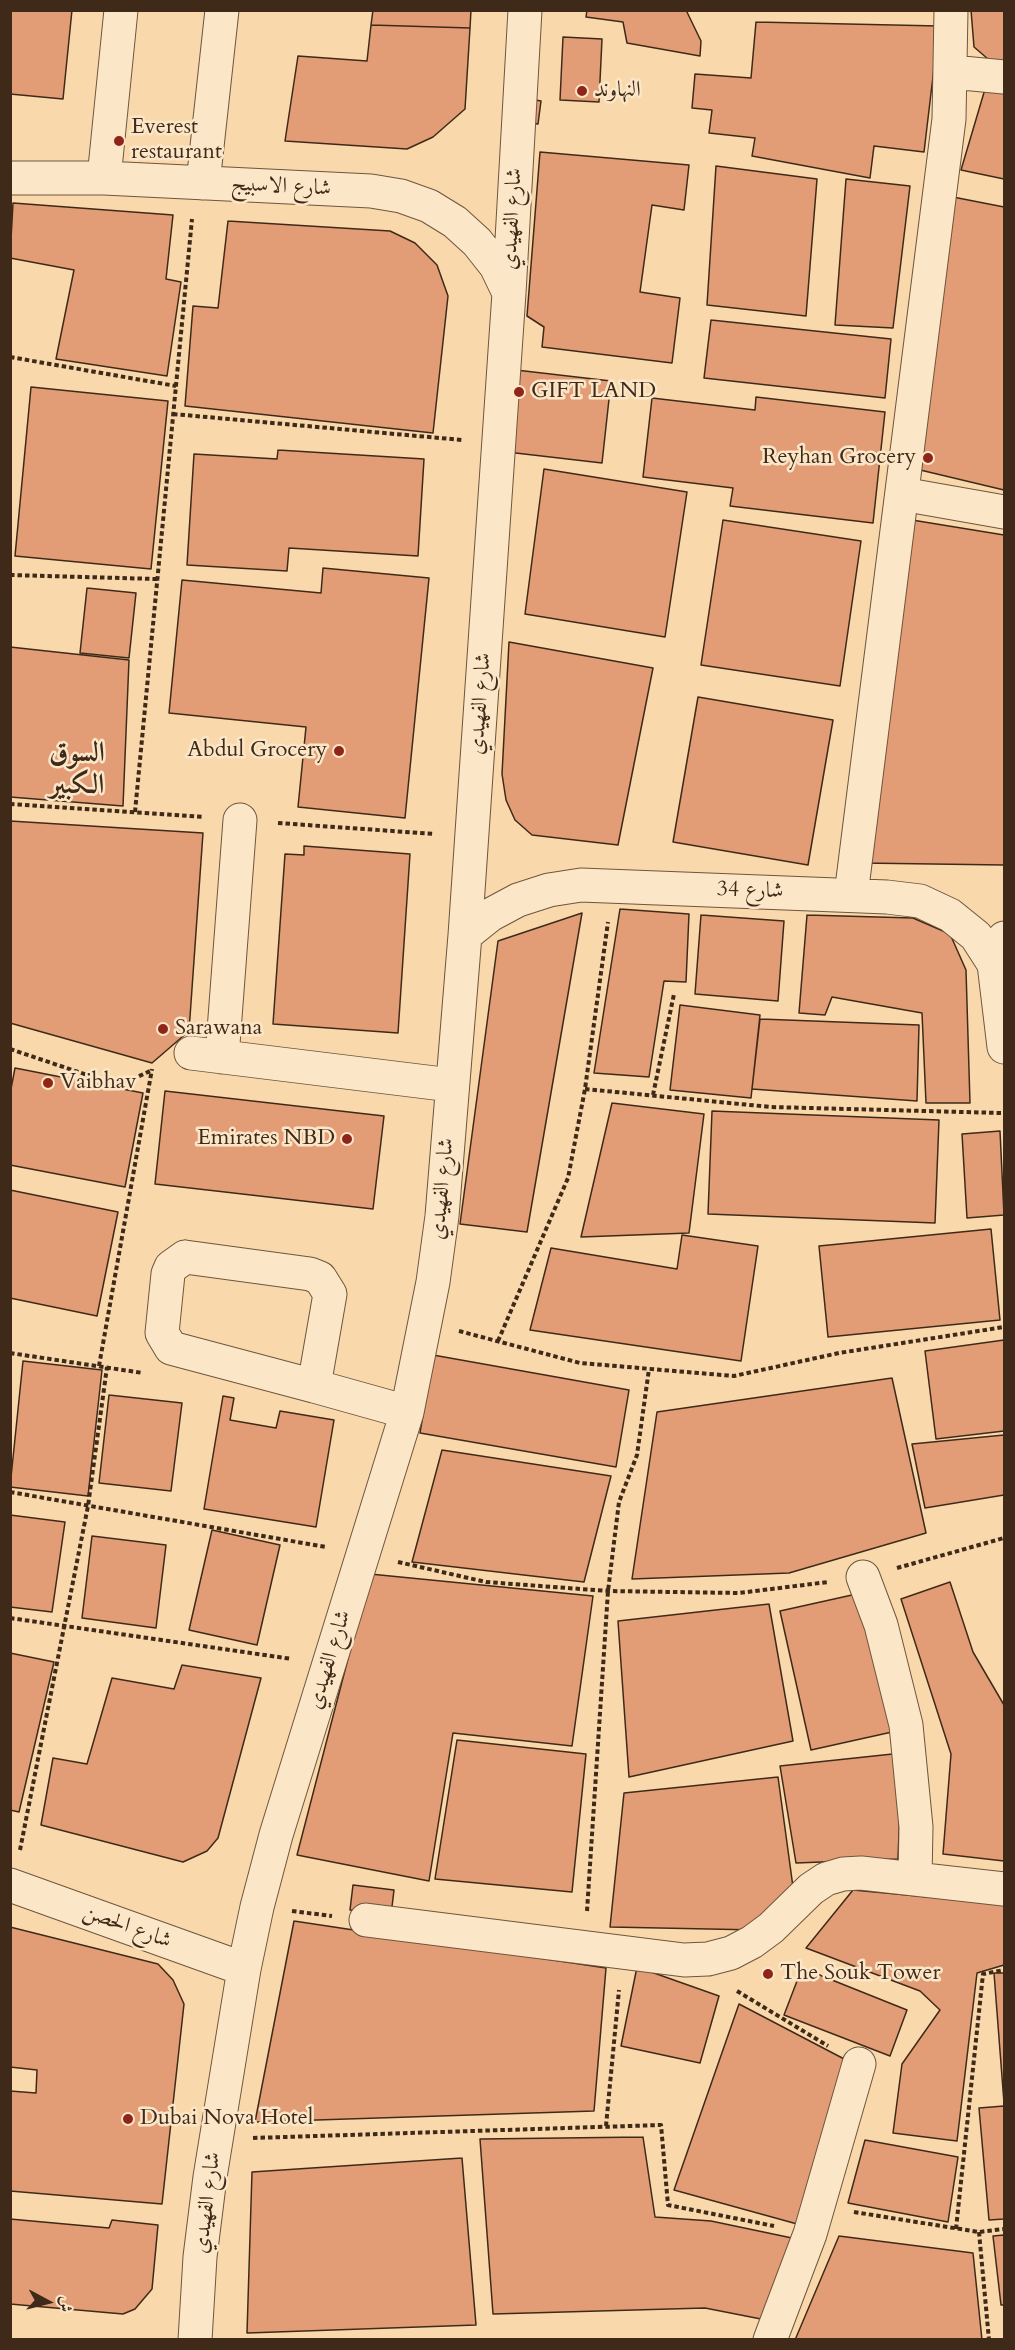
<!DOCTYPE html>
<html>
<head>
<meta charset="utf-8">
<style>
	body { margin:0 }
	#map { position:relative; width:1015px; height:2350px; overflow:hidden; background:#f9d8ab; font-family:Cardo,Amiri,serif }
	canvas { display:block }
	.frame { position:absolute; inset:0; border:12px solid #3f2a19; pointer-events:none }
	.north { position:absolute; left:18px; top:2272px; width:60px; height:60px; -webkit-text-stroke:4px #fbe6c8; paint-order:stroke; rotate:97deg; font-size:16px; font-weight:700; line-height:24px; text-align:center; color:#3f2a19 }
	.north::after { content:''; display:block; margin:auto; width:21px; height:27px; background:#3f2a19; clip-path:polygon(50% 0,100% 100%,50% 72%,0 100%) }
</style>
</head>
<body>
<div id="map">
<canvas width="1015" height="2350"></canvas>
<div class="frame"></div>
<div class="north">ش</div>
</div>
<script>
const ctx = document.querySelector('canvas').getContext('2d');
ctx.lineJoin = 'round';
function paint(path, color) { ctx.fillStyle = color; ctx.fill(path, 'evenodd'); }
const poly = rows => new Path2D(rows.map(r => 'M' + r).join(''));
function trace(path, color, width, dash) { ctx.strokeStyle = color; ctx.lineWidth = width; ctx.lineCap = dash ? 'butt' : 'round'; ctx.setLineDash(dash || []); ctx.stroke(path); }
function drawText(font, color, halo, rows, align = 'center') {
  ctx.font = font + ' Cardo,Amiri,serif'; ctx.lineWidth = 5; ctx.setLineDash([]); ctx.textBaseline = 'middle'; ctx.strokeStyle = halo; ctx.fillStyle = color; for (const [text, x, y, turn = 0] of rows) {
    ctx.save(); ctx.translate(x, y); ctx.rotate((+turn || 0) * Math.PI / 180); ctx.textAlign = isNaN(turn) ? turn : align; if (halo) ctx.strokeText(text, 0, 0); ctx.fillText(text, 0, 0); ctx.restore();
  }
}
const building = poly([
	[10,10,72,10,63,99,10,94,10,10],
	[373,10,471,10,470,28,371,25,373,10],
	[587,10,686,10,701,41,700,56,627,43,623,22,586,17,587,10],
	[971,10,1004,10,1004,64,995,65,974,47,971,10],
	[756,22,939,26,924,152,874,146,870,178,752,156,755,138,709,133,712,110,692,108,695,74,751,78,756,22],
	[371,25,470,28,465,109,433,137,407,149,285,141,298,56,367,61,371,25],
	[563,37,602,39,599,102,560,100,563,37],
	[988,79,1004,81,1004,179,961,170,988,79],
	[524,98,541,101,538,124,521,122,524,98],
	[540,152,689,165,684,210,652,205,640,292,680,298,672,363,542,347,544,327,527,316,540,152],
	[716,166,817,179,806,316,707,305,716,166],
	[846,179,910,186,893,328,835,325,846,179],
	[953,197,1004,207,1004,490,916,469,953,197],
	[13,203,173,215,166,279,181,282,167,376,56,359,74,270,10,258,13,203],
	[228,221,390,231,415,243,437,265,448,296,433,433,185,406,193,306,218,308,228,221],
	[711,320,891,339,885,398,704,378,711,320],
	[516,370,611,381,602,463,507,452,516,370],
	[31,387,168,401,151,569,15,556,31,387],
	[756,397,885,412,873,523,730,506,733,488,643,477,652,398,755,410,756,397],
	[278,450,424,459,418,556,289,548,287,571,187,565,194,454,277,459,278,450],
	[544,469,687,492,665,637,525,614,544,469],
	[723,520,861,541,840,686,701,665,723,520],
	[912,520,1004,535,1004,865,861,863,912,520],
	[323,568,429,578,405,818,298,807,306,727,169,713,182,580,321,593,323,568],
	[87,588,136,593,129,658,80,653,87,588],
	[509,642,653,668,618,845,532,835,515,820,506,800,502,774,509,642],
	[10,647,129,660,123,806,10,797,10,647],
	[698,697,833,720,808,865,673,842,698,697],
	[10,821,203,833,189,1031,152,1063,10,1023,10,821],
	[304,846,410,854,398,1033,273,1024,285,854,304,855,304,846],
	[620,909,689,914,686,982,664,981,649,1077,594,1073,620,909],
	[582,913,527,1232,460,1224,498,941,582,913],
	[701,915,784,921,778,1001,695,994,701,915],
	[807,915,913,918,950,934,966,970,970,1103,926,1103,922,1013,832,997,825,1015,799,1013,807,915],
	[680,1005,760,1015,751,1098,670,1090,680,1005],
	[760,1019,919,1025,917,1101,752,1089,760,1019],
	[15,1068,143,1093,125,1187,10,1165,10,1094,15,1068],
	[165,1091,384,1116,373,1209,155,1184,165,1091],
	[612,1103,704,1114,689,1233,581,1237,612,1103],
	[712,1111,939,1120,935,1223,708,1214,712,1111],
	[1000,1131,1004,1215,967,1218,962,1134,1000,1131],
	[10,1190,118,1212,97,1316,10,1298,10,1190],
	[991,1229,1000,1320,828,1337,819,1246,991,1229],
	[682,1235,758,1246,741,1361,530,1330,551,1248,677,1269,682,1235],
	[1004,1340,1004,1431,936,1439,925,1351,1004,1340],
	[433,1355,629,1390,616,1467,420,1433,433,1355],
	[23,1361,102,1370,88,1496,10,1487,23,1361],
	[892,1378,926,1533,789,1573,632,1579,657,1412,892,1378],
	[109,1395,182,1403,171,1491,99,1483,109,1395],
	[223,1396,234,1398,230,1420,276,1428,280,1411,334,1420,316,1527,204,1509,223,1396],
	[1004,1435,1004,1495,925,1508,912,1444,1004,1435],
	[442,1450,611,1476,584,1582,412,1562,442,1450],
	[10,1515,65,1522,52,1612,10,1607,10,1515],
	[212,1530,280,1545,257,1645,189,1630,212,1530],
	[92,1536,166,1545,156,1628,82,1618,92,1536],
	[370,1574,593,1596,572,1746,453,1733,429,1881,297,1855,370,1574],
	[950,1582,973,1652,1004,1705,1004,1861,943,1854,951,1754,901,1599,950,1582],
	[861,1593,892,1732,811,1750,780,1611,861,1593],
	[769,1604,793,1741,629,1777,618,1621,769,1604],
	[10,1653,54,1662,19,1812,10,1810,10,1653],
	[182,1665,261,1678,218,1838,207,1851,183,1862,41,1825,53,1758,87,1764,112,1678,174,1689,182,1665],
	[457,1740,586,1754,572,1892,435,1879,457,1740],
	[902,1753,898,1859,796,1863,780,1766,902,1753],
	[778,1777,793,1887,758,1930,610,1927,624,1793,778,1777],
	[353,1885,394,1890,391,1915,350,1910,353,1885],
	[853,1890,1004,1904,1004,1965,977,1973,957,2141,893,2133,902,2064,940,2010,920,1991,806,1948,853,1890],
	[294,1921,606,1968,594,2111,255,2122,294,1921],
	[10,1927,158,1964,173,1980,184,2004,162,2204,10,2191,10,2091,36,2093,37,2070,10,2067,10,1927],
	[637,1967,719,1996,700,2063,621,2046,637,1967],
	[802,1968,907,2010,890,2056,784,2015,802,1968],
	[994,1973,1004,1973,1004,2103,994,1973],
	[739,2004,848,2061,808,2227,674,2190,739,2004],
	[1004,2106,1004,2219,989,2220,979,2108,1004,2106],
	[643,2137,655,2217,711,2221,792,2238,766,2320,705,2308,493,2314,480,2139,643,2137],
	[865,2140,958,2157,948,2222,848,2203,865,2140],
	[462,2158,476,2325,247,2333,252,2172,462,2158],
	[10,2219,109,2228,112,2220,158,2225,152,2289,135,2309,123,2314,10,2304,10,2219],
	[1004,2235,1004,2305,1001,2305,993,2236,1004,2235],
	[839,2236,973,2253,982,2340,795,2340,839,2236]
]);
paint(building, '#e39d76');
trace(building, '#3f2a19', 1.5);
const minor = poly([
	[952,72,1004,77],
	[10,178,104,178,371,191,401,196,429,206,455,222,477,242,496,266,509,293],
	[104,178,121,10],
	[203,183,222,10],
	[902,494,1004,512],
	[851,895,949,119,951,10],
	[465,935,490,915,518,900,549,890,581,885,887,897,920,901,950,915,976,936,994,964],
	[1004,938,998,949,994,964,1004,1047],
	[191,1053,451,1085],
	[222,1057,240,820],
	[185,1257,310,1274,320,1278,330,1294,314,1386,171,1348,162,1333,168,1274,171,1267,185,1257],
	[314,1386,407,1412],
	[863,1577,881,1625,906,1725,916,1827,915,1879],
	[10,1885,244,1969],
	[366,1920,684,1960,708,1959,731,1953,752,1942,771,1928,811,1889,826,1879,843,1874,861,1873,1004,1889],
	[195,2340,200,2257,210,2177,244,1969,257,1907,276,1835,407,1412,433,1282,442,1216,465,935,509,293,525,10],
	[770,2340,810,2234,859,2064]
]);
trace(minor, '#6e563e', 35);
trace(poly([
	[10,357,176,386],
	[173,414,462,440],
	[10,575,157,579],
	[10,804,204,817],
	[135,812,192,219],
	[278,823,435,834],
	[10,1049,102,1080,131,1080,152,1070],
	[585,1089,771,1107,1001,1113],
	[653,1095,674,994],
	[459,1331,580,1363,734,1376,839,1353,1004,1327],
	[498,1341,568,1178,585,1089,608,922],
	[10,1353,143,1373],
	[99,1366,152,1069],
	[10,1492,326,1547],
	[398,1562,486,1582,608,1591,739,1593,828,1582],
	[897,1568,1004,1538],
	[10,1618,292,1659],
	[20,1850,88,1506,107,1367],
	[292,1911,332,1916],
	[587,1911,608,1591,619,1502,637,1455,649,1369],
	[737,1991,828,2046],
	[606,2126,619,1990],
	[253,2138,661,2125,668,2205,774,2226],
	[854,2212,979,2232,1004,2229],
	[956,2229,983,1974,1004,1970],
	[979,2232,989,2340]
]), '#3f2a19', 4, [4.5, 3]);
trace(minor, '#fbe6c8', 33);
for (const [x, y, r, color] of [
	[582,91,6,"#8f2418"],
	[119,141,6,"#8f2418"],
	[519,392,6,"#8f2418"],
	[928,458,6,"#8f2418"],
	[339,751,6,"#8f2418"],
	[163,1029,6,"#8f2418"],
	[48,1083,6,"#8f2418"],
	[347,1139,6,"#8f2418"],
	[768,1974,6,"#8f2418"],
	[128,2119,6,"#8f2418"]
]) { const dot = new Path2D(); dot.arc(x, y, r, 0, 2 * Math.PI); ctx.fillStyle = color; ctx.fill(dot); trace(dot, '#fbe6c8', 2); }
drawText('22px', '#3f2a19', '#fbe6c8', [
	["النهاوند",594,91],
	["Everest",131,128],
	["restaurant",131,153],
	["GIFT LAND",531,392],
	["Reyhan Grocery",916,458,"right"],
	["Abdul Grocery",327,751,"right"],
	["Sarawana",175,1029],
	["Vaibhav",60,1083],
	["Emirates NBD",335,1139,"right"],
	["The Souk Tower",780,1974],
	["Dubai Nova Hotel",140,2119]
], 'left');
drawText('22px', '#3f2a19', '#fbe6c8', [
	["شارع الاسبيج",281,187,3],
	["شارع الفهيدي",513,219,-87],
	["شارع الفهيدي",481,704,-86],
	["شارع 34",750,891,2],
	["شارع الفهيدي",443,1189,-85],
	["شارع الفهيدي",330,1660,-73],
	["شارع الحصن",127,1927,20],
	["شارع الفهيدي",208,2203,-83]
]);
drawText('bold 28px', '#3f2a19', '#fbe6c8', [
	["السوق",77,755],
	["الكبير",77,787]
]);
</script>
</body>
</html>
